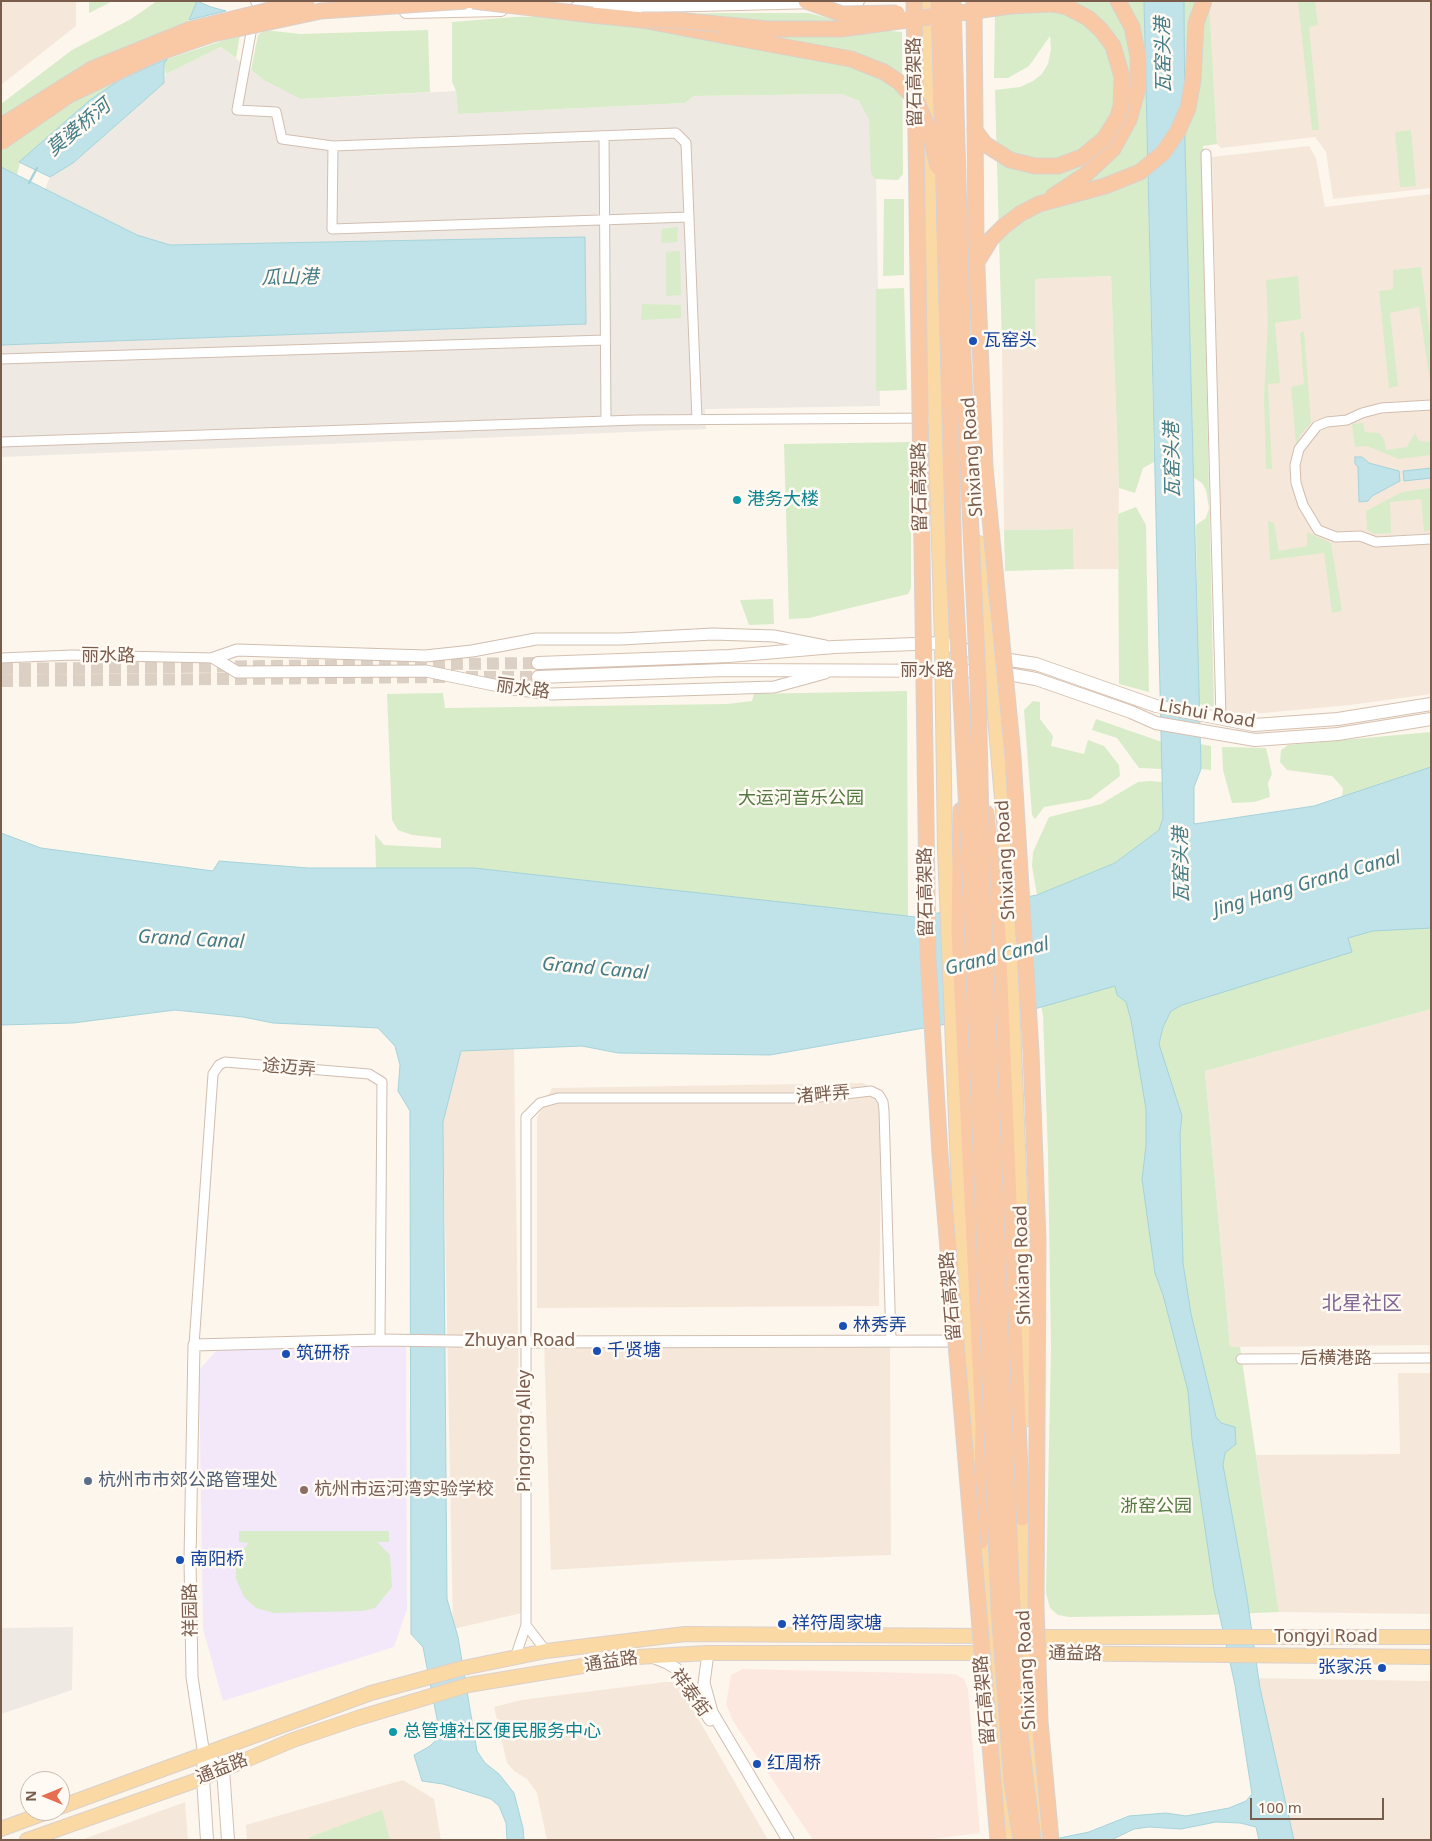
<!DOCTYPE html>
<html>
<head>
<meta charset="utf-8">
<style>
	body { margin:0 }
	#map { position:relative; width:1432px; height:1841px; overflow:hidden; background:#fdf6ec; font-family:"Noto Sans",sans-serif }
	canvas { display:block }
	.frame { position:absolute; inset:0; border:2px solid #7a5c4d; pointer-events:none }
	.north { position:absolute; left:20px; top:1771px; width:50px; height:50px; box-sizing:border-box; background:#fffaf3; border:1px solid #cabbb1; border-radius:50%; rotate:270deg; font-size:14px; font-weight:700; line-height:20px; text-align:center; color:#7a5c4d }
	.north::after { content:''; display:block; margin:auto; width:18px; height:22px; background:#e76f51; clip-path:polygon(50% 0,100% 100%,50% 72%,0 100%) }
	.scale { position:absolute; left:1250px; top:1798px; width:134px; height:22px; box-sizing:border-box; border:2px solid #7a5c4d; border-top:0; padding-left:6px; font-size:15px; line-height:18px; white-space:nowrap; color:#7a5c4d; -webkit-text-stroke:4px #fffaf3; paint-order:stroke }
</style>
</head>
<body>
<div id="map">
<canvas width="1432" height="1841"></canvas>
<div class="frame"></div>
<div class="north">N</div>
<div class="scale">100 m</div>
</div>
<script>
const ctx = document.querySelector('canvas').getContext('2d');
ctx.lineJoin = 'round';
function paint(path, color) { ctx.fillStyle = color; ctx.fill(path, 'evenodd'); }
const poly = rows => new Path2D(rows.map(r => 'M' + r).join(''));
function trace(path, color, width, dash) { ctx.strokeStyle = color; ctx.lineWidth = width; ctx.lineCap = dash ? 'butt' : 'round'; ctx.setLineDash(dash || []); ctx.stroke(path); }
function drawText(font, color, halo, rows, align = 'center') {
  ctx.font = font + ' "Noto Sans","Noto Sans SC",sans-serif'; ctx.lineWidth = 5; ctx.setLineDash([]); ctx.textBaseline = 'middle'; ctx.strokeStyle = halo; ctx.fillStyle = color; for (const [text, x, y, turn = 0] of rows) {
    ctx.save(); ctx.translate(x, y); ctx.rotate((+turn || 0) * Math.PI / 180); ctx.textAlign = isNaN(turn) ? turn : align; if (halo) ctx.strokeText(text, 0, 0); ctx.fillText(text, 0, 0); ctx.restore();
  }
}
paint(poly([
	[1,1,76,1,76,26,1,85],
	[1215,1,1431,1,1431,188,1333,199,1326,152,1315,137,1221,148,1217,144,1209,7],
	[1309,146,1316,158,1325,207,1431,194,1431,694,1350,705,1253,714,1225,712,1212,157],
	[1111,276,1119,488,1118,569,1074,569,1073,529,1004,530,1002,347,1036,347,1035,279],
	[1431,1009,1431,1345,1230,1347,1205,1071],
	[514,1048,522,1613,453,1629,443,1122,461,1050],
	[863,1083,882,1093,879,1306,537,1308,537,1118,552,1088],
	[544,1342,890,1346,891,1555,682,1562,551,1570],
	[1398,1373,1431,1373,1431,1614,1279,1612,1256,1455,1400,1454],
	[1248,1678,1431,1681,1431,1840,1277,1840],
	[665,1682,673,1682,680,1687,768,1840,547,1840,537,1793,527,1779,514,1771,507,1763,494,1707,521,1700],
	[403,1780,434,1799,441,1840,247,1840,246,1825],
	[185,1802,188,1840,81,1840]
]), '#f5e8da');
paint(poly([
	[743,1669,954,1674,964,1679,968,1690,980,1833,924,1840,813,1840,733,1721,726,1704,731,1675]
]), '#fde8e0');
paint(poly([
	[221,47,265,81,302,99,456,91,458,114,685,103,692,96,842,94,859,101,875,118,880,406,705,409,706,429,1,457,1,345,586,324,585,237,170,245,137,235,45,189,50,177,73,163,164,83,166,74],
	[73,1627,72,1690,1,1714,1,1628]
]), '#efe9e4');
paint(poly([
	[406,1345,407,1609,394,1647,223,1701,203,1629,199,1370,217,1350]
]), '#f3e8fa');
paint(poly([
	[89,1,113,1,89,13],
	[157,1,197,1,189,20,121,79,90,100,20,162,17,175,1,167,1,104,72,50,131,19],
	[1033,1,1144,1,1154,462,1143,468,1135,493,1119,488,1111,276,1035,279,1036,348,1002,347,995,90,1020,87,1033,81,1042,74,1048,64,1051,50,1050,36,1029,66,1008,78,994,78,995,15],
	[1184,1,1209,1,1217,144,1203,146,1202,185,1214,707,1199,704,1196,525,1206,518,1209,508,1206,490,1202,483,1194,478,1185,145],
	[1298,1,1315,1,1318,25,1309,27,1319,130,1312,130],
	[725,13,808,13,879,30,902,32,903,174,898,180,875,179,871,173,869,119,859,101,842,94,693,96,685,103,458,114,456,91,452,82,452,22,515,17],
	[265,30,300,34,428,30,430,92,301,99,265,81,251,70,258,35],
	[240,35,236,58,221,47,166,74,164,64,167,59],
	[1411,130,1416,186,1400,187,1395,132],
	[884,199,904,199,904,275,883,276],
	[678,227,677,242,661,243,662,229],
	[680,251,681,295,666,296,666,252],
	[1421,267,1431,343,1431,388,1419,307,1390,313,1398,386,1389,388,1379,291,1393,289,1393,270],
	[1298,276,1301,319,1275,323,1280,383,1268,384,1272,469,1266,469,1264,397,1268,319,1266,280],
	[904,288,907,390,876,391,876,289],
	[642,304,681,305,681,318,641,320],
	[1304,331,1311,423,1301,434,1296,444,1291,387,1304,384,1300,333],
	[1363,423,1365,432,1379,433,1384,439,1386,450,1407,447,1415,433,1419,441,1431,442,1431,455,1399,459,1367,446,1355,447,1352,424],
	[911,442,911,588,908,594,809,618,789,619,784,444],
	[1431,488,1431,531,1424,531,1421,499,1390,502,1391,533,1374,534,1367,530,1366,511,1402,492],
	[1136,507,1146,525,1149,692,1119,684,1118,514],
	[1268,521,1274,523,1279,551,1307,546,1307,532,1331,543,1342,611,1332,613,1324,553,1270,560],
	[1073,529,1074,569,1005,571,1004,530],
	[773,599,774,624,749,625,740,600],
	[907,691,908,917,474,868,376,868,375,834,384,845,441,848,441,838,412,835,398,830,392,820,387,694,443,693,445,708,727,704,752,701,754,694],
	[1033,701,1040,702,1040,719,1053,736,1051,746,1084,754,1088,740,1104,746,1119,765,1120,776,1090,799,1044,807,1035,819,1032,815,1024,710],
	[1096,719,1162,742,1162,769,1139,768,1117,738,1092,730],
	[1431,732,1431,767,1342,797,1343,788,1332,776,1287,770,1280,762,1281,750,1288,745],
	[1200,744,1211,746,1211,770,1201,769],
	[1222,747,1266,748,1272,774,1268,783,1270,797,1254,802,1232,803,1223,770],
	[1150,781,1163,782,1163,818,1159,830,1115,863,1037,895,1032,866,1033,852,1049,817,1101,804,1138,782],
	[1424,882,1431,939,1431,1009,1205,1071,1230,1347,1240,1347,1279,1612,1207,1615,1069,1617,1058,1615,1050,1608,1046,1593,1051,1348,1048,1153,1043,1016,1038,987],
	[239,1531,389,1531,389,1542,377,1542,390,1555,392,1587,375,1608,362,1611,274,1613,256,1608,244,1597,236,1579,236,1566,240,1552,249,1543,239,1542],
	[382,1810,390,1840,310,1840,310,1837]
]), '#d8ecc9');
const water = poly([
	[197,1,211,7,226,11,189,20,197,1],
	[1144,1,1184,1,1185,145,1201,769,1194,787,1194,824,1314,806,1431,767,1431,928,1373,931,1348,938,1352,952,1182,1005,1171,1011,1163,1027,1159,1044,1182,1116,1180,1133,1183,1263,1191,1314,1216,1417,1221,1423,1235,1427,1236,1444,1225,1453,1223,1465,1246,1591,1260,1688,1294,1840,1259,1840,1256,1827,1240,1823,1216,1822,1181,1829,1149,1827,1134,1829,1111,1840,1050,1840,1089,1832,1129,1816,1166,1813,1186,1816,1229,1808,1246,1801,1252,1794,1235,1685,1214,1590,1192,1440,1188,1391,1163,1295,1155,1273,1142,1179,1146,1146,1146,1109,1131,1020,1126,1002,1117,995,1115,986,1038,1008,770,1055,618,1053,582,1046,461,1051,443,1122,447,1599,458,1637,477,1751,485,1763,499,1774,514,1793,523,1828,524,1840,507,1840,506,1823,499,1806,491,1799,443,1784,422,1781,414,1755,430,1746,438,1738,439,1729,423,1647,411,1634,410,1111,398,1091,400,1065,395,1046,378,1028,273,1023,243,1017,175,1010,73,1023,1,1025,1,833,41,848,213,871,219,861,308,868,474,868,916,917,1037,895,1115,863,1159,830,1163,818,1144,1],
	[167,59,164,64,164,83,73,163,50,177,19,162,90,100,121,79,167,59],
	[1,167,137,235,170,245,585,237,586,324,1,345,1,167],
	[1355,457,1362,457,1369,463,1399,471,1400,481,1372,496,1368,501,1359,502,1358,467,1355,464,1355,457],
	[1431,468,1431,478,1404,481,1403,471,1431,468]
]);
paint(water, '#bfe3e8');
trace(water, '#a5d3da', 1);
trace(poly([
	[29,183,37,168]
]), '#a5d3da', 2.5);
trace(poly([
	[1,669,538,663],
	[466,677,538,677],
	[1,681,446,677]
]), '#dcd0c4', 12, [12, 6]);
const minor = poly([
	[253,22,237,110,276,112,282,139,333,146,676,133,686,143,697,420],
	[604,136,606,421],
	[333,146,332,229,689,217],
	[1206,154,1221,719],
	[1,359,605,340],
	[1431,405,1381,408,1362,413,1347,420,1327,422,1317,426,1299,449,1295,465,1296,483,1303,505,1318,530,1336,537,1360,536,1376,542,1431,539],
	[1,442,636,420,935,418],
	[1,658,72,655,214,658],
	[194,1345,213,1074,219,1065,225,1062,369,1074,382,1082,380,1340],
	[1241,1359,1431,1358],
	[526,1625,546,1651],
	[515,1658,526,1625,526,1117,540,1103,558,1098,811,1098,871,1091,879,1095,883,1102,884,1111,891,1341]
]);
const tertiary = poly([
	[214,658,237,672,426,671,513,689,551,694,774,687,825,673],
	[214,658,237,650,425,656,472,651,536,639,621,639,713,634,774,636,825,646],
	[708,1653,704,1683,712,1712,788,1840],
	[652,1657,667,1663,677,1669,710,1720],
	[204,1755,192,1677,190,1559,194,1345,380,1340,525,1342,964,1341]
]);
const secondary = poly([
	[257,1,284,6],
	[576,8,858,1],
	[406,12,501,10],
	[538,663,729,656,834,647,942,643,990,657,1036,664,1156,706,1254,725,1338,719,1431,704],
	[538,677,724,670,991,671,1036,679,1131,712,1156,723,1255,740,1338,734,1431,719],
	[204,1755,223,1769,228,1840],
	[204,1755,203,1778,207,1840]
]);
const primary = poly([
	[928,1,929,210,942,643,945,850,965,1341,976,1482],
	[979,543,981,594,990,657,1006,847,1026,1346,1024,1420],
	[1022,1506,1024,1653,1042,1840],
	[980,1531,999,1758,1009,1840],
	[1027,1637,1431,1637],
	[1027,1653,1431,1657],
	[60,1807,371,1693,463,1668,546,1651,685,1634,990,1636],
	[1,1829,50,1811],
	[27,1840,203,1778,293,1740,358,1718,468,1685,637,1657,708,1653,993,1653]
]);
const trunk = poly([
	[592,15,642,20,726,36],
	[1053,196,1085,175,1113,149,1129,120,1138,88,1138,56,1132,27,1118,1],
	[1039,204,1105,186,1140,172,1163,153,1178,131,1188,108,1193,80,1196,23,1204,1],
	[961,810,959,930,983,1425,981,1541],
	[986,813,998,934,1022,1518]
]);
trace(minor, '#d1beb0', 11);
trace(tertiary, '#d1beb0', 13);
trace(secondary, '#d6c0b0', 14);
trace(primary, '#dad1cd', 16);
trace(trunk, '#dad1cd', 17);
trace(minor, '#fff', 9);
trace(tertiary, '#fff', 11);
trace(secondary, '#fff', 12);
trace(primary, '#fbd9a5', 14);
trace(trunk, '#f9c8a4', 15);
const trunkBridge = poly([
	[473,1,592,15],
	[806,1,842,14,897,13],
	[914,1,928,958,940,1154,998,1840],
	[939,1,954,563,970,870,999,1609,1012,1782,1021,1840],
	[953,1,963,356,978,683,982,872,1012,1606,1019,1726,1033,1840],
	[974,1,976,244,985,467,1013,756,1031,1052,1038,1240,1036,1607,1040,1721,1051,1840],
	[642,20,677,20,767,29,841,29,1011,6,1052,4,1067,7,1088,18,1101,30,1113,46,1122,77,1121,106,1118,117,1104,139,1082,157,1058,166,1035,166,1010,160,985,144,974,129],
	[726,36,851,59,884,72,899,82,916,100,930,133,938,167],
	[1,126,92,69,191,29,307,1],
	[1,142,69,95,158,53,213,34,321,11,466,1],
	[977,262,991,239,1003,227,1020,214,1039,204]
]);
trace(trunkBridge, '#dad1cd', 17, []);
trace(trunkBridge, '#f9c8a4', 15);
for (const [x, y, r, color] of [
	[973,341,5,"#1a4fb4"],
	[737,500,5,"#0f9aa8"],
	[843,1326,5,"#1a4fb4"],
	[597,1351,5,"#1a4fb4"],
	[286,1354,5,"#1a4fb4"],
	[88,1481,5,"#5c6f8a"],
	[304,1490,5,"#8d6e63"],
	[180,1560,5,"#1a4fb4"],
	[782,1624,5,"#1a4fb4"],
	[1382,1668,5,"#1a4fb4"],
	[393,1732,5,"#0f9aa8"],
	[757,1764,5,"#1a4fb4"]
]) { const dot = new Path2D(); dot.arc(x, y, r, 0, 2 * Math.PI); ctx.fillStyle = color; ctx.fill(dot); trace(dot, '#fffaf3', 2); }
drawText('18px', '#7a5c4d', '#fffaf3', [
	["留石高架路",915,82,-91],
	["Shixiang Road",973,457,-94],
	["留石高架路",920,487,-91],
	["丽水路",108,656,1],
	["丽水路",927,671],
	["丽水路",523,689,8],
	["Lishui Road",1207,714,10],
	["Shixiang Road",1006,860,-93],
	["留石高架路",926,892,-91],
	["途迈弄",289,1068,5],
	["渚畔弄",823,1095,-5],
	["Shixiang Road",1023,1265,-92],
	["留石高架路",951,1296,-95],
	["Zhuyan Road",520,1341],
	["后横港路",1336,1359],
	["Pingrong Alley",525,1431,-90],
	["祥园路",191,1610,-91],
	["Tongyi Road",1326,1637],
	["通益路",1075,1654,1],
	["通益路",611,1662,-9],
	["Shixiang Road",1027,1670,-93],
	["祥泰街",690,1693,54],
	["留石高架路",985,1700,-95],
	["通益路",222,1769,-22]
]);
drawText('18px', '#164399', '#fffaf3', [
	["瓦窑头",983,341],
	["林秀弄",853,1326],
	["千贤塘",607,1351],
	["筑研桥",296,1354],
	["南阳桥",190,1560],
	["祥符周家塘",792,1624],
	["张家浜",1372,1668,"right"],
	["红周桥",767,1764]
], 'left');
drawText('18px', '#0d838f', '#fffaf3', [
	["港务大楼",747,500],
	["总管塘社区便民服务中心",403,1732]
], 'left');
drawText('18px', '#537a41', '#fffaf3', [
	["大运河音乐公园",801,799],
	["浙窑公园",1156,1507]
]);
drawText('18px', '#4e5e75', '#fffaf3', [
	["杭州市市郊公路管理处",98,1481]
], 'left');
drawText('18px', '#785e54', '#fffaf3', [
	["杭州市运河湾实验学校",314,1490]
], 'left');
drawText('italic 19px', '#437c86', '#fffaf3', [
	["瓦窑头港",1164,55,-91],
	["莫婆桥河",79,128,-40],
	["瓜山港",290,278,-1],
	["瓦窑头港",1173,460,-91],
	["瓦窑头港",1182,865,-91],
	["Jing Hang Grand Canal",1307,884,-16],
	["Grand Canal",191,940,3],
	["Grand Canal",997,957,-14],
	["Grand Canal",595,969,5]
]);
drawText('20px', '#846695', '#fffaf3', [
	["北星社区",1362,1304]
]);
</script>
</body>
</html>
